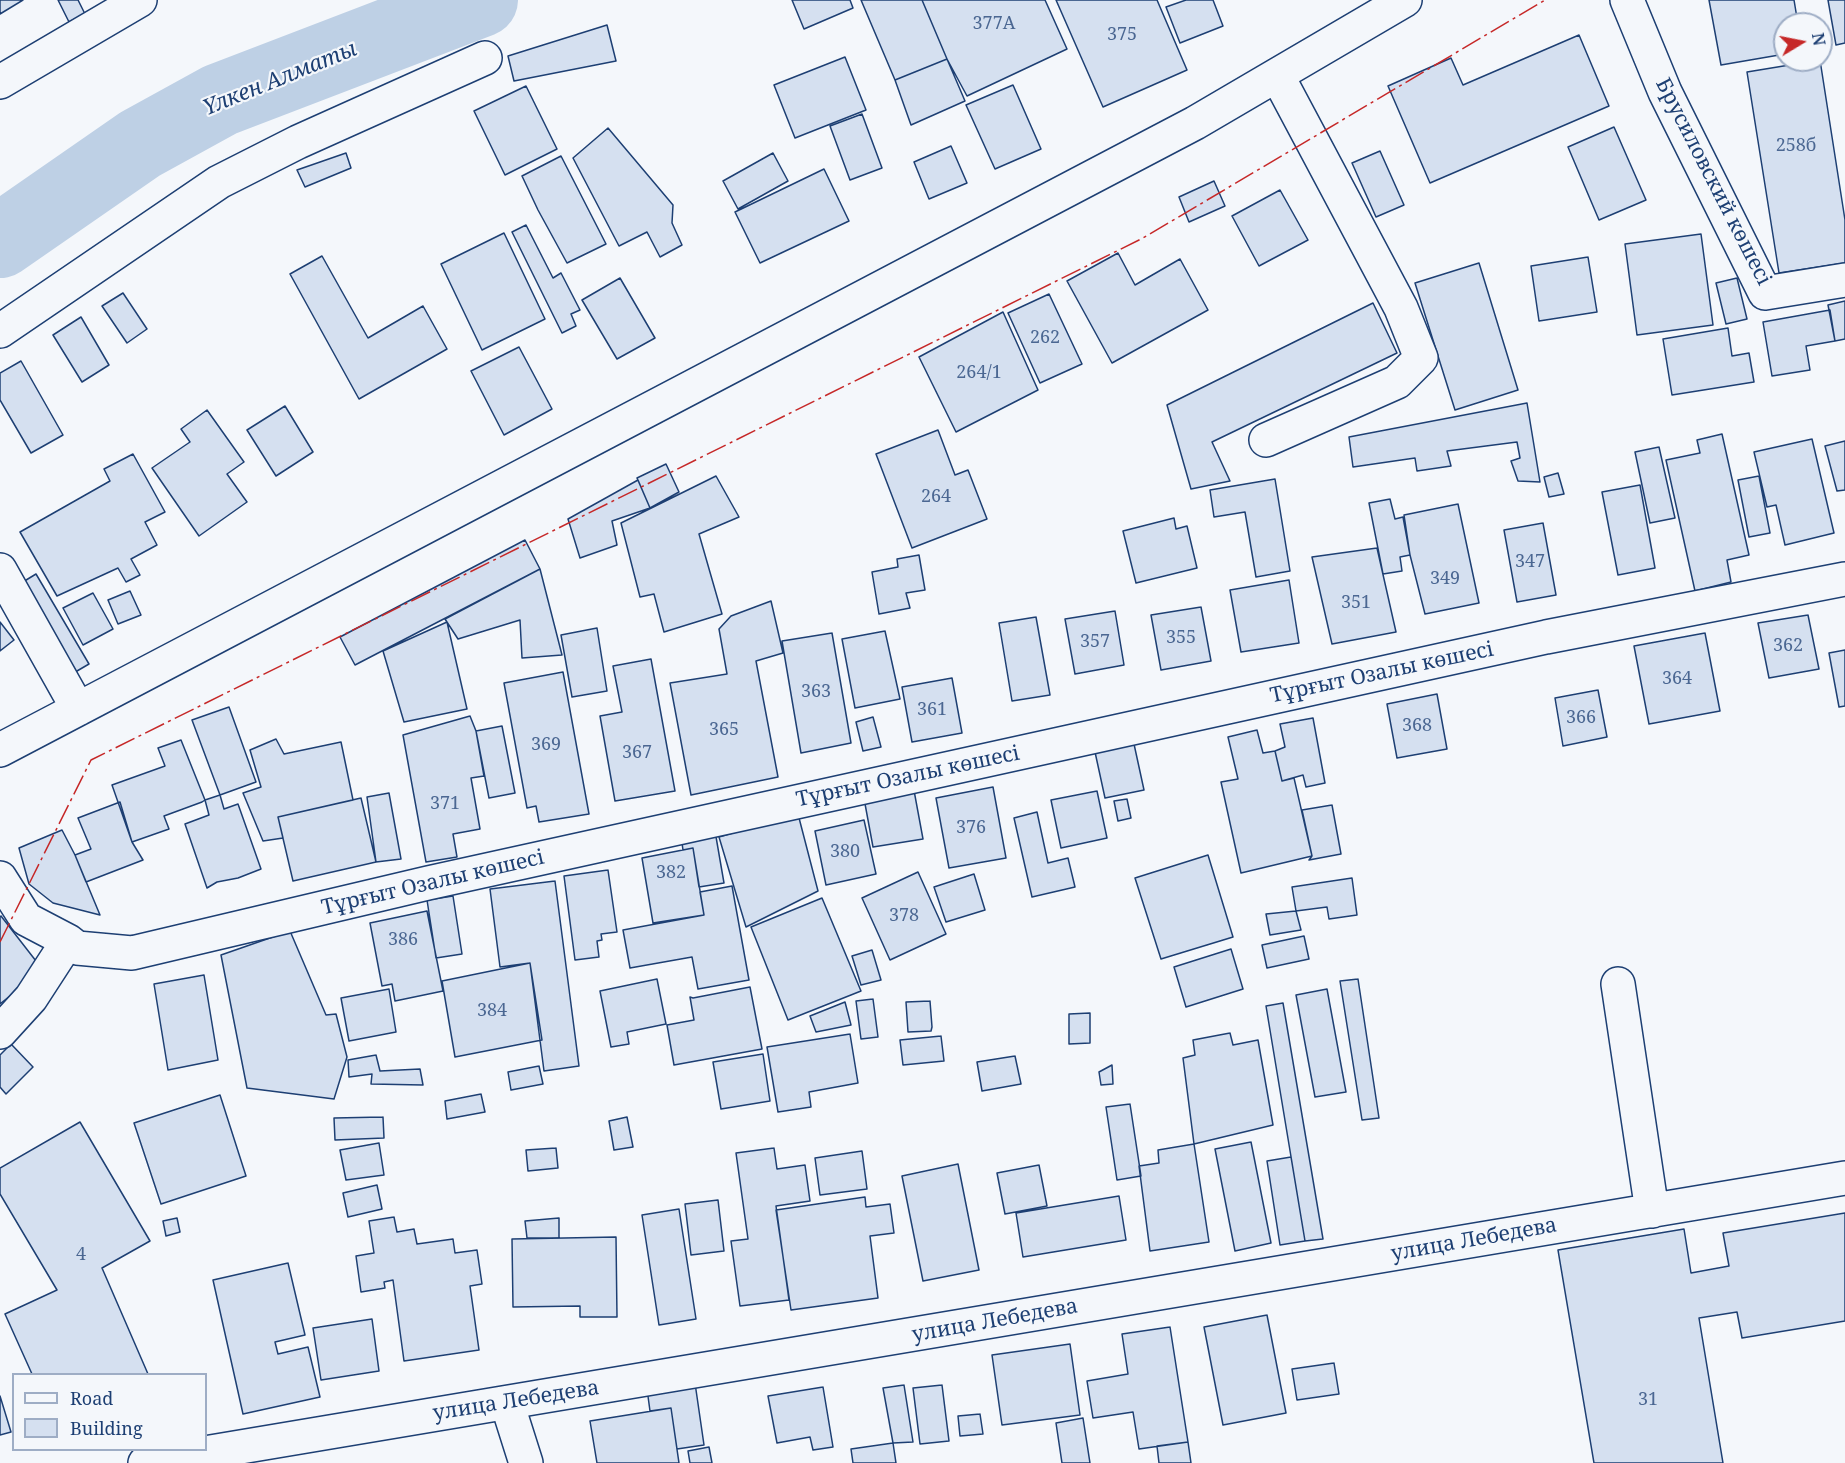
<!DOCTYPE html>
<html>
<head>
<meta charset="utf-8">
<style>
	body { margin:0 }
	#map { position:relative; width:1845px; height:1463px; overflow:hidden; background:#f4f7fb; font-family:"Noto Serif",serif }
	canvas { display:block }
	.legend { position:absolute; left:12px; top:1373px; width:195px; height:78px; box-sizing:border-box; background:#f4f7fb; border:2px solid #9eadc5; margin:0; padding:8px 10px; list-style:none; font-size:18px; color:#1d3f73 }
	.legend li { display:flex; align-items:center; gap:12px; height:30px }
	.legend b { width:30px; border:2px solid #9eadc5 }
	.north { position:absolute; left:1773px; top:12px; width:60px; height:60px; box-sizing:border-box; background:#f4f7fb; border:2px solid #9eadc5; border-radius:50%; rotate:80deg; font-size:16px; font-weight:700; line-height:24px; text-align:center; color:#1d3f73 }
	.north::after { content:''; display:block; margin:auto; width:21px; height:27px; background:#c62828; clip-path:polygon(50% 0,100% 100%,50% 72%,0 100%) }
</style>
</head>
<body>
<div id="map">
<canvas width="1845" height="1463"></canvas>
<ul class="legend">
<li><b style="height:8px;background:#f4f7fb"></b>Road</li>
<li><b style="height:16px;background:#d5e0f0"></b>Building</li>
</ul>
<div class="north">N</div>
</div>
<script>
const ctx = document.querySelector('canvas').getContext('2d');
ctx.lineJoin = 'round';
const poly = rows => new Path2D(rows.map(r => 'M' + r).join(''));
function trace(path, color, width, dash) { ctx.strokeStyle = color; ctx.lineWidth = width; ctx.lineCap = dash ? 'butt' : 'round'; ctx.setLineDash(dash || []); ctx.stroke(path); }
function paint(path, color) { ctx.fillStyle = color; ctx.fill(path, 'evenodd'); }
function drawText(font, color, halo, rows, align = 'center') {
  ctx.font = font + ' "Noto Serif",serif'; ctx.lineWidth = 4.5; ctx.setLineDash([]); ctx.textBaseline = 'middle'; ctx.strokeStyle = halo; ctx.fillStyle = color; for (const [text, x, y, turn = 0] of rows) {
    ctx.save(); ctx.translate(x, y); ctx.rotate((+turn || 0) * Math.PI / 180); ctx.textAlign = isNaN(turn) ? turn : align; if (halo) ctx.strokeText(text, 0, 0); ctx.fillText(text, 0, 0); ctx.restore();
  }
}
trace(poly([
	[0,241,140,144,220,100,481,0]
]), '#bed0e5', 74);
const building = poly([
	[0,0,23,0,0,14,0,0],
	[58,0,78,0,85,14,69,22,58,0],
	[792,0,850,0,853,8,804,29,792,0],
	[861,0,922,0,947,59,895,80,861,0],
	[922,0,1045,0,1067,49,967,96,947,59,922,0],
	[1056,0,1157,0,1187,70,1103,107,1056,0],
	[1186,0,1213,0,1223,26,1180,43,1166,7,1186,0],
	[1709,0,1794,0,1798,24,1785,24,1785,54,1721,65,1709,0],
	[1828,0,1845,0,1845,43,1836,45,1828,0],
	[607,25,616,61,514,81,508,56,607,25],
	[1579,35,1609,106,1430,183,1388,86,1451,58,1463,85,1579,35],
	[845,57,866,110,795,138,774,85,845,57],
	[947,59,965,101,911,125,895,80,947,59],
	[1820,60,1845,220,1845,263,1779,273,1747,72,1820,60],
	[1013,85,1041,149,995,169,966,105,1013,85],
	[526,86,557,149,505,175,474,111,526,86],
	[862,114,882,168,850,180,830,126,862,114],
	[1614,127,1646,200,1599,220,1568,147,1614,127],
	[608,128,673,205,672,223,682,245,660,257,647,232,619,246,573,158,608,128],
	[951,146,967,183,929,199,914,162,951,146],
	[1380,151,1404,205,1376,217,1352,163,1380,151],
	[346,153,351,168,305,187,297,170,346,153],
	[773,153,788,181,738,209,723,181,773,153],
	[561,156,606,244,567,263,538,210,522,176,561,156],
	[824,169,849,221,760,263,735,212,824,169],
	[1214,181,1225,206,1189,222,1179,197,1214,181],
	[1280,190,1308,240,1259,266,1232,216,1280,190],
	[526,225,553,278,561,273,580,310,571,314,576,326,562,333,512,232,526,225],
	[504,233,545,319,482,350,441,264,504,233],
	[1701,234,1713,325,1637,335,1625,244,1701,234],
	[1118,253,1135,285,1180,259,1208,310,1112,363,1067,281,1118,253],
	[322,256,368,338,423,306,447,349,359,399,290,274,322,256],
	[1588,257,1597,312,1539,321,1531,266,1588,257],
	[1479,263,1518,390,1455,410,1415,283,1479,263],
	[620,278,655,338,617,359,582,300,620,278],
	[1737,278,1747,319,1726,324,1716,283,1737,278],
	[123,293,147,329,127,343,102,306,123,293],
	[1049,294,1082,364,1040,383,1008,313,1049,294],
	[1845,301,1845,339,1835,341,1828,305,1845,301],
	[1373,303,1397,353,1212,442,1230,481,1191,489,1167,405,1373,303],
	[1830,310,1835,341,1806,346,1810,370,1772,376,1763,322,1830,310],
	[1003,312,1038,390,956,432,919,357,1003,312],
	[81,317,109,365,82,382,53,335,81,317],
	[1728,328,1732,356,1749,353,1754,382,1672,395,1663,339,1728,328],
	[519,347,552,409,504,435,471,371,519,347],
	[21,361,63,435,31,453,0,400,0,373,21,361],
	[1527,403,1540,482,1518,481,1511,461,1520,458,1517,442,1447,451,1451,466,1417,471,1415,458,1353,467,1349,437,1527,403],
	[285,406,313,452,276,476,247,430,285,406],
	[207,410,244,462,227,474,247,502,199,536,152,468,190,442,181,429,207,410],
	[938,430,955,475,968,470,987,519,912,548,876,454,938,430],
	[1722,434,1749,555,1727,560,1731,582,1695,591,1666,460,1700,453,1697,440,1722,434],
	[1812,439,1834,533,1785,545,1776,505,1767,507,1754,452,1812,439],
	[1845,441,1845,490,1837,491,1825,446,1845,441],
	[1659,447,1675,518,1650,523,1635,452,1659,447],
	[133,454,165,512,145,522,157,545,131,559,140,575,126,582,118,568,57,596,20,532,110,481,104,469,133,454],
	[666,464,679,492,650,508,637,478,666,464],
	[1558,473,1564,494,1549,497,1544,477,1558,473],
	[716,476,739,517,699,534,722,614,664,632,654,594,640,597,621,523,716,476],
	[1759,476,1770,533,1749,537,1738,480,1759,476],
	[1275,479,1290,571,1256,577,1245,512,1214,517,1210,490,1275,479],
	[638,480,650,508,612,521,617,545,580,558,568,519,638,480],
	[1640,485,1655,568,1618,575,1602,492,1640,485],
	[1390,499,1395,519,1403,517,1410,555,1400,557,1402,571,1383,574,1369,503,1390,499],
	[1458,504,1479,603,1425,614,1410,555,1404,515,1458,504],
	[1174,518,1176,529,1187,526,1197,568,1136,583,1123,531,1174,518],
	[1543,523,1556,595,1517,602,1504,530,1543,523],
	[525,540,540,569,355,665,340,637,525,540],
	[1377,548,1396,632,1332,644,1312,557,1377,548],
	[919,555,925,590,906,593,910,608,879,614,872,572,898,567,897,559,919,555],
	[540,569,562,655,522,658,520,620,458,639,445,619,540,569],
	[36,574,89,664,65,678,13,588,36,574],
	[1289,580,1299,643,1241,652,1230,590,1289,580],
	[130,591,141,615,118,624,108,600,130,591],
	[93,593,113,629,83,645,63,608,93,593],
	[771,601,783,653,756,661,778,777,691,795,670,683,727,674,719,629,731,616,771,601],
	[1201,607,1211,661,1161,670,1151,615,1201,607],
	[1115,611,1124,665,1075,674,1065,619,1115,611],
	[1808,615,1819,669,1769,678,1758,623,1808,615],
	[1036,617,1050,695,1012,701,999,623,1036,617],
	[0,622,14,640,0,651,0,622],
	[447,622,467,709,404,722,383,651,447,622],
	[597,628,607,691,572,697,561,635,597,628],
	[885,631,900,699,855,708,842,639,885,631],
	[832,633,851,743,801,753,782,641,832,633],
	[1705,633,1720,711,1649,724,1634,646,1705,633],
	[1845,650,1845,706,1839,707,1829,653,1845,650],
	[651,659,675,791,615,801,600,716,622,712,613,666,651,659],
	[563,672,589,814,539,822,536,806,527,808,504,683,563,672],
	[952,678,962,733,912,742,902,687,952,678],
	[1598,690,1607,737,1563,746,1555,698,1598,690],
	[1437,694,1447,749,1397,758,1387,704,1437,694],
	[229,707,256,782,220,795,192,720,229,707],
	[470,716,476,731,484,776,471,778,480,829,453,834,457,857,426,862,403,735,470,716],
	[873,717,881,747,863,751,856,722,873,717],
	[1313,718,1325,783,1306,787,1303,775,1282,781,1275,751,1285,747,1280,724,1313,718],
	[502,726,515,793,489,798,476,731,502,726],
	[1257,730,1263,753,1275,751,1282,781,1294,778,1312,856,1241,873,1221,782,1238,779,1228,737,1257,730],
	[276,739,284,754,341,742,353,800,278,817,283,838,263,841,243,793,261,787,250,750,276,739],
	[181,740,205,800,202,802,164,816,169,829,132,842,112,785,165,766,158,748,181,740],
	[1134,744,1144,790,1105,798,1095,752,1134,744],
	[913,785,923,839,873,847,863,793,913,785],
	[993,787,1006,858,949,868,936,798,993,787],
	[1097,791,1107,838,1061,848,1051,800,1097,791],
	[389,793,401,859,376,862,367,797,389,793],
	[220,795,224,809,238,804,261,869,238,878,217,882,207,888,185,824,209,815,205,800,220,795],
	[361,798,376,862,293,881,278,817,361,798],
	[1127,799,1131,818,1118,821,1114,801,1127,799],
	[120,802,132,842,143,860,86,882,75,855,91,849,78,818,120,802],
	[1332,805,1341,854,1309,860,1312,856,1302,810,1332,805],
	[1037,812,1048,863,1068,858,1075,887,1032,897,1014,818,1037,812],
	[798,814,818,891,746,927,719,837,798,814],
	[864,820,876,874,826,885,815,831,864,820],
	[62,830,75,855,100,915,53,903,29,884,19,848,62,830],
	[715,831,724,883,699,887,693,848,683,850,681,836,715,831],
	[693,848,704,915,653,923,642,858,693,848],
	[1208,855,1233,937,1161,959,1135,878,1208,855],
	[608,870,617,932,601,934,602,940,597,941,599,957,575,960,564,876,608,870],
	[918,872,946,934,890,960,862,898,918,872],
	[974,874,985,910,946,922,934,887,974,874],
	[1352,878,1357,915,1329,919,1327,907,1296,911,1292,887,1352,878],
	[555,881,579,1066,544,1071,530,963,500,967,490,889,555,881],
	[732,886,749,980,698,989,692,957,630,968,623,930,704,915,700,892,732,886],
	[453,896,462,954,436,958,427,900,453,896],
	[822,898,861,991,788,1020,751,927,822,898],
	[427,911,443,991,395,1001,392,984,382,986,370,923,427,911],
	[1296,911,1301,930,1270,935,1266,914,1296,911],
	[1,916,43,970,0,1004,0,917,1,916],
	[290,931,326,1015,336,1014,347,1057,334,1099,247,1088,221,955,290,931],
	[1304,936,1309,959,1267,968,1262,945,1304,936],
	[1231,949,1243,989,1186,1007,1174,967,1231,949],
	[872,950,881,980,861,985,852,956,872,950],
	[530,963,542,1040,455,1057,442,981,530,963],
	[204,975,218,1060,168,1070,154,984,204,975],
	[657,979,666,1024,627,1032,629,1044,611,1047,600,991,657,979],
	[1358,979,1379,1118,1362,1120,1340,981,1358,979],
	[750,987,762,1049,674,1065,667,1025,694,1020,690,997,693,998,750,987],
	[389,989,396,1032,349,1041,341,998,389,989],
	[1327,989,1346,1092,1315,1097,1296,995,1327,989],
	[873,999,878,1037,861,1039,856,1001,873,999],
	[930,1001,932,1027,931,1031,908,1032,906,1002,930,1001],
	[845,1002,851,1025,816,1032,810,1016,845,1002],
	[1283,1003,1323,1239,1305,1241,1266,1006,1283,1003],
	[1090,1013,1090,1043,1069,1044,1069,1014,1090,1013],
	[1230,1033,1233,1045,1258,1040,1273,1125,1194,1144,1183,1058,1195,1055,1193,1040,1230,1033],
	[850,1034,858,1083,809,1092,811,1107,778,1112,767,1047,850,1034],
	[941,1036,944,1061,903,1065,900,1040,941,1036],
	[11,1044,33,1067,6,1094,0,1087,0,1055,11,1044],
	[763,1054,770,1101,721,1109,713,1062,763,1054],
	[376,1055,380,1071,420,1069,423,1085,371,1084,372,1074,349,1077,348,1060,376,1055],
	[1015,1056,1021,1084,982,1091,977,1062,1015,1056],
	[1112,1065,1113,1084,1101,1085,1099,1072,1112,1065],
	[539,1066,543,1084,511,1090,508,1072,539,1066],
	[481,1094,485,1112,447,1119,445,1101,481,1094],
	[220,1095,246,1176,161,1204,134,1123,220,1095],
	[1130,1104,1141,1176,1117,1180,1106,1107,1130,1104],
	[383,1117,384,1138,335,1140,334,1118,383,1117],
	[627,1117,633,1147,614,1150,609,1121,627,1117],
	[80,1122,150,1241,102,1268,148,1374,32,1374,5,1314,57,1290,0,1194,0,1168,80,1122],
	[1251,1142,1271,1243,1235,1251,1215,1149,1251,1142],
	[379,1143,384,1175,346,1180,340,1150,379,1143],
	[1194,1144,1209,1242,1150,1251,1139,1166,1159,1163,1158,1150,1194,1144],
	[556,1148,558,1168,528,1171,526,1150,556,1148],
	[774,1148,777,1169,805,1165,810,1201,776,1206,789,1300,740,1306,731,1241,748,1239,736,1153,774,1148],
	[862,1151,867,1189,820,1195,815,1158,862,1151],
	[1291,1157,1305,1241,1280,1245,1267,1161,1291,1157],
	[958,1164,979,1270,923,1281,902,1176,958,1164],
	[1039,1165,1047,1206,1005,1214,997,1173,1039,1165],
	[377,1185,382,1209,348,1217,343,1193,377,1185],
	[1119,1196,1126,1240,1023,1257,1016,1213,1119,1196],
	[865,1197,866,1207,890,1204,894,1233,870,1236,878,1298,791,1310,776,1210,865,1197],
	[718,1200,724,1251,691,1255,685,1204,718,1200],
	[679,1209,696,1319,659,1325,642,1215,679,1209],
	[1845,1213,1845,1321,1742,1338,1737,1312,1699,1318,1723,1463,1594,1463,1558,1250,1684,1229,1691,1273,1729,1266,1723,1233,1845,1213],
	[394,1217,397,1232,414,1229,417,1244,453,1239,455,1253,477,1250,482,1284,470,1286,479,1350,404,1361,393,1280,384,1282,385,1288,361,1292,356,1256,374,1253,369,1221,394,1217],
	[177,1218,180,1232,166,1236,163,1221,177,1218],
	[559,1218,559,1238,527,1238,525,1221,559,1218],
	[616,1237,617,1317,580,1317,580,1306,513,1307,512,1239,616,1237],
	[288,1263,305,1335,275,1342,278,1354,308,1347,320,1397,243,1414,213,1280,288,1263],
	[1267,1315,1286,1413,1223,1425,1204,1327,1267,1315],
	[372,1319,379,1371,321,1380,313,1328,372,1319],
	[1170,1327,1188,1442,1139,1449,1133,1412,1093,1418,1087,1381,1128,1374,1122,1334,1170,1327],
	[1070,1344,1080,1415,1002,1425,992,1355,1070,1344],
	[1334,1363,1339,1394,1297,1400,1292,1369,1334,1363],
	[695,1383,704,1445,677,1449,671,1408,650,1411,647,1389,695,1383],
	[904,1385,913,1442,893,1443,883,1388,904,1385],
	[942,1385,949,1441,920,1444,913,1388,942,1385],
	[823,1387,833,1447,813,1450,810,1437,777,1443,768,1396,823,1387],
	[0,1396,11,1432,0,1435,0,1396],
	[671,1408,679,1463,597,1463,590,1421,671,1408],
	[980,1414,983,1434,960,1436,958,1416,980,1414],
	[1083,1418,1090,1463,1062,1463,1056,1423,1083,1418],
	[1188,1442,1191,1463,1159,1463,1157,1446,1188,1442],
	[893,1443,896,1463,853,1463,851,1449,893,1443],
	[709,1447,712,1463,690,1463,688,1451,709,1447]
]);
paint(building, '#d5e0f0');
trace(building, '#1d3f73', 1.5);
const minor = poly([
	[1627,0,1665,92,1765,293,1845,280],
	[0,82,140,0],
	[0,331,219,182,298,142,485,58],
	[1266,440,1397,382,1421,358,1401,308,1277,75],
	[0,570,78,709],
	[0,750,1195,123,1405,0],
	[0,878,26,919,68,941,77,948,132,953,428,883,1546,637,1845,579],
	[1618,984,1652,1211],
	[0,1032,31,998,68,941],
	[507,1403,526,1463],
	[145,1463,1845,1178]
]);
trace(minor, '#1d3f73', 36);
trace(minor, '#f4f7fb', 33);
trace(poly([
	[0,942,91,760,1143,238,1545,0]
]), '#c62828', 1.5, [21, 4.5, 3, 4.5]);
drawText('18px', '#4b6792', null, [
	["377A",994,24],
	["375",1122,35],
	["258б",1796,146],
	["262",1045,338],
	["264/1",979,373],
	["264",936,497],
	["347",1530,562],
	["349",1445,579],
	["351",1356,603],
	["355",1181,638],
	["357",1095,642],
	["362",1788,646],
	["364",1677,679],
	["363",816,692],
	["361",932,710],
	["366",1581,718],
	["368",1417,726],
	["365",724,730],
	["369",546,745],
	["367",637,753],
	["371",445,804],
	["376",971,828],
	["380",845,852],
	["382",671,873],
	["378",904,916],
	["386",403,940],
	["384",492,1011],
	["4",81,1255],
	["31",1648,1400]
]);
drawText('21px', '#1d3f73', '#f4f7fb', [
	["Брусиловский көшесі",1713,182,63],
	["Тұрғыт Озалы көшесі",1382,673,-12],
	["Тұрғыт Озалы көшесі",908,777,-12],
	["Тұрғыт Озалы көшесі",433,883,-13],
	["улица Лебедева",1474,1240,-10],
	["улица Лебедева",995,1321,-10],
	["улица Лебедева",516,1401,-9]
]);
drawText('italic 22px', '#1d3f73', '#f4f7fb', [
	["Үлкен Алматы",280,79,-22]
]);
</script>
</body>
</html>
